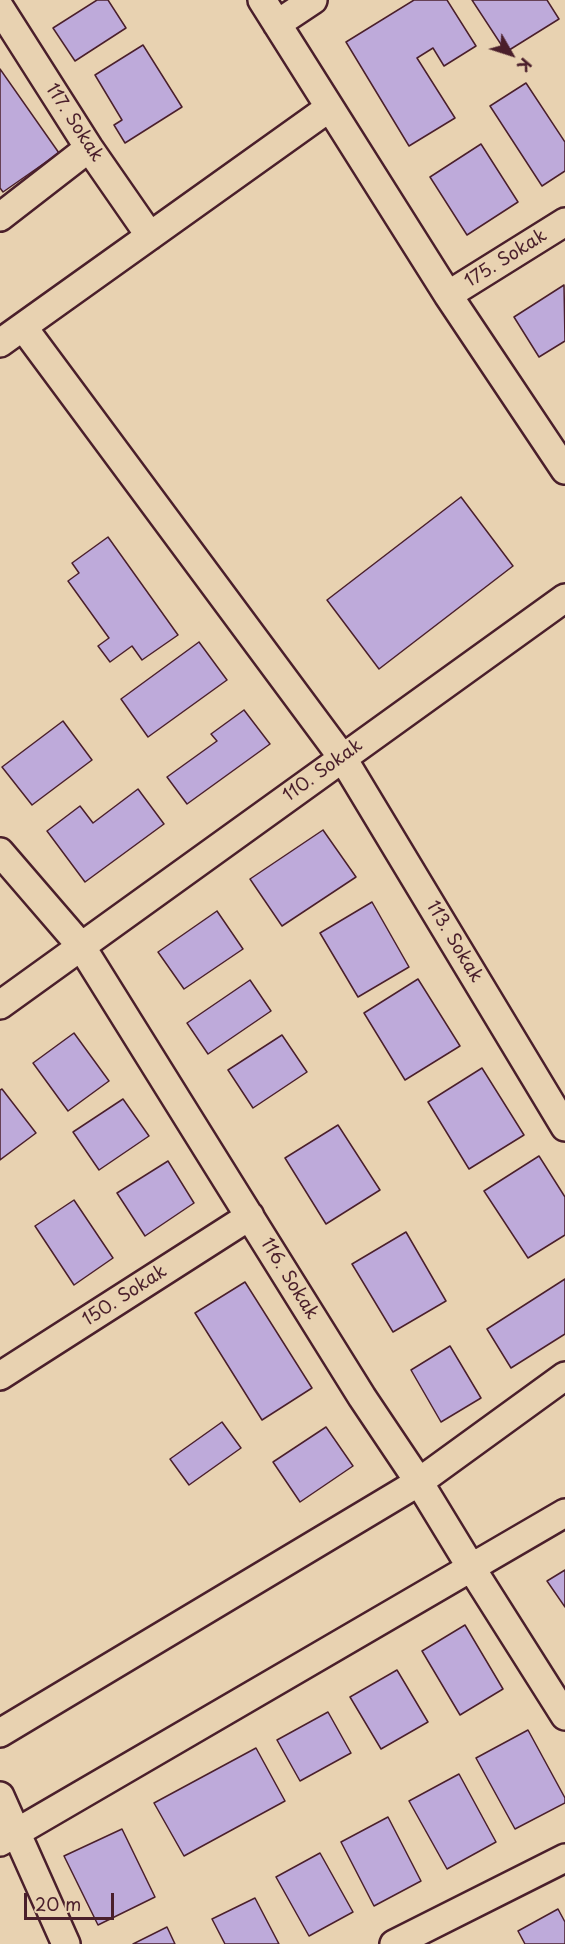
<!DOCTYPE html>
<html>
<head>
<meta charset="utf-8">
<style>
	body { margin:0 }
	#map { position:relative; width:565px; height:1944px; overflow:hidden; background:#e8d2b1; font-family:"Playpen Sans",sans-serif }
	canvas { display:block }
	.north { position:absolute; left:481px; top:24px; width:60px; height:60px; -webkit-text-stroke:4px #e8d2b1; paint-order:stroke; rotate:129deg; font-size:16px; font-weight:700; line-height:24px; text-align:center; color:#4a1f2b }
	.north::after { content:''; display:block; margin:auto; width:21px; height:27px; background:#4a1f2b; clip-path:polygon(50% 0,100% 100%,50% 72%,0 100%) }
	.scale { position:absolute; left:24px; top:1893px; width:90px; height:27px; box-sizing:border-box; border:3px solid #4a1f2b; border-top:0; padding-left:8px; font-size:18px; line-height:21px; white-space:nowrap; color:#4a1f2b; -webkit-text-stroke:4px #e8d2b1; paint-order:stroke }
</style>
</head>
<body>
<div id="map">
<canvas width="565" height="1944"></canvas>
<div class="north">K</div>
<div class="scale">20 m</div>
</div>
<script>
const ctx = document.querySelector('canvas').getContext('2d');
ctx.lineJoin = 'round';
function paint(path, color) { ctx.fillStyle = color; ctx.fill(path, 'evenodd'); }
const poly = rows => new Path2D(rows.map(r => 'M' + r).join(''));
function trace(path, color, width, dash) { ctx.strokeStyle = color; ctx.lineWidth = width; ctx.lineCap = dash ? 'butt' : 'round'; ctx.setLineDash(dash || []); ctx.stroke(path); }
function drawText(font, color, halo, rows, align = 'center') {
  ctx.font = font + ' "Playpen Sans",sans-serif'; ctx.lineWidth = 4.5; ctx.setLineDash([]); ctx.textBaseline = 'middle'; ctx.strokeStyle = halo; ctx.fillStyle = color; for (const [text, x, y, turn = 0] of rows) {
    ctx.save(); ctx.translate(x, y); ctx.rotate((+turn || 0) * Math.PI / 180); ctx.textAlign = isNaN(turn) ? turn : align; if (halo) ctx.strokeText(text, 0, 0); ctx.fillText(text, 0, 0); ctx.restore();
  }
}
const building = poly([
	[97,0,108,0,126,28,75,61,53,28,97,0],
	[414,0,447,0,476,46,444,66,433,48,417,58,455,118,409,146,346,42,414,0],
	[472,0,547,0,559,19,506,52,472,0],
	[143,45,182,107,125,143,114,125,122,120,95,75,143,45],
	[0,69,59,153,3,192,0,188,0,69],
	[526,83,565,142,565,171,542,186,490,106,526,83],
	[481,144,518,202,467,235,430,177,481,144],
	[564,285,565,341,539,357,514,317,564,285],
	[461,497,513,566,379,669,327,600,461,497],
	[108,537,178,635,142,660,132,646,110,662,98,646,109,638,68,581,79,573,72,563,108,537],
	[199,642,227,680,148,737,121,699,199,642],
	[244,710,270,744,187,804,167,777,217,741,211,734,244,710],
	[63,721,92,760,32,805,2,767,63,721],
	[138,789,164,824,85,882,47,831,80,806,93,823,138,789],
	[323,830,356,877,282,926,250,879,323,830],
	[372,902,409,967,358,997,320,933,372,902],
	[217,911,243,949,184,989,158,952,217,911],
	[418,979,460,1046,405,1080,364,1013,418,979],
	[250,980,271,1011,208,1054,187,1023,250,980],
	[74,1033,109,1081,68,1111,33,1063,74,1033],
	[282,1035,307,1072,253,1108,228,1070,282,1035],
	[482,1068,524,1135,469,1169,428,1102,482,1068],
	[2,1089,36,1133,0,1160,0,1090,2,1089],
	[123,1099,149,1136,99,1170,73,1132,123,1099],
	[338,1125,380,1190,326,1224,285,1158,338,1125],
	[539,1156,565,1197,565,1235,528,1258,484,1191,539,1156],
	[168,1161,194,1203,145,1236,117,1193,168,1161],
	[74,1200,113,1258,74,1285,35,1226,74,1200],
	[406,1232,446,1301,393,1332,352,1264,406,1232],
	[565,1279,565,1334,511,1368,487,1329,565,1279],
	[245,1282,312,1388,262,1420,195,1313,245,1282],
	[450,1346,481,1398,441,1422,411,1370,450,1346],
	[222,1422,241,1448,189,1485,170,1459,222,1422],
	[326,1427,353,1466,300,1502,273,1462,326,1427],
	[565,1570,565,1607,547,1581,565,1570],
	[465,1625,503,1689,460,1715,422,1651,465,1625],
	[397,1670,428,1722,381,1749,350,1697,397,1670],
	[328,1712,351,1753,300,1781,277,1740,328,1712],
	[528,1730,565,1798,565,1803,515,1829,476,1758,528,1730],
	[256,1748,285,1801,184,1856,154,1803,256,1748],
	[459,1774,496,1842,447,1869,409,1801,459,1774],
	[388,1817,421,1881,374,1906,341,1842,388,1817],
	[122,1829,155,1897,98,1925,64,1856,122,1829],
	[320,1853,353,1912,309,1936,276,1877,320,1853],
	[255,1898,279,1944,225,1944,212,1919,255,1898],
	[558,1909,565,1922,565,1944,525,1944,518,1931,558,1909],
	[167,1927,175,1944,133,1944,167,1927]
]);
paint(building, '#beaada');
trace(building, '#4a1f2b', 1.5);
const street = poly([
	[262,0,448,295,565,470],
	[0,8,89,148,150,236],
	[277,24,313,0],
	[0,217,89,148],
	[448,295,565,222],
	[23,327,342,757,565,1127],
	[0,343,329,108],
	[0,852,81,946,362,1397,419,1482,472,1569,565,1716],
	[0,1005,565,598],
	[0,1376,250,1216],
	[0,1733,419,1482,565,1376],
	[0,1796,66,1944],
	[0,1842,565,1513],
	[394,1944,565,1858]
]);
trace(street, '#4a1f2b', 32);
trace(street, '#e8d2b1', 27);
drawText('18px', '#4a1f2b', '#e8d2b1', [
	["117. Sokak",74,123,57],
	["175. Sokak",506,259,-32],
	["110. Sokak",323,771,-36],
	["113. Sokak",454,942,59],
	["116. Sokak",289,1279,58],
	["150. Sokak",125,1296,-33]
]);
</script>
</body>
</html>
